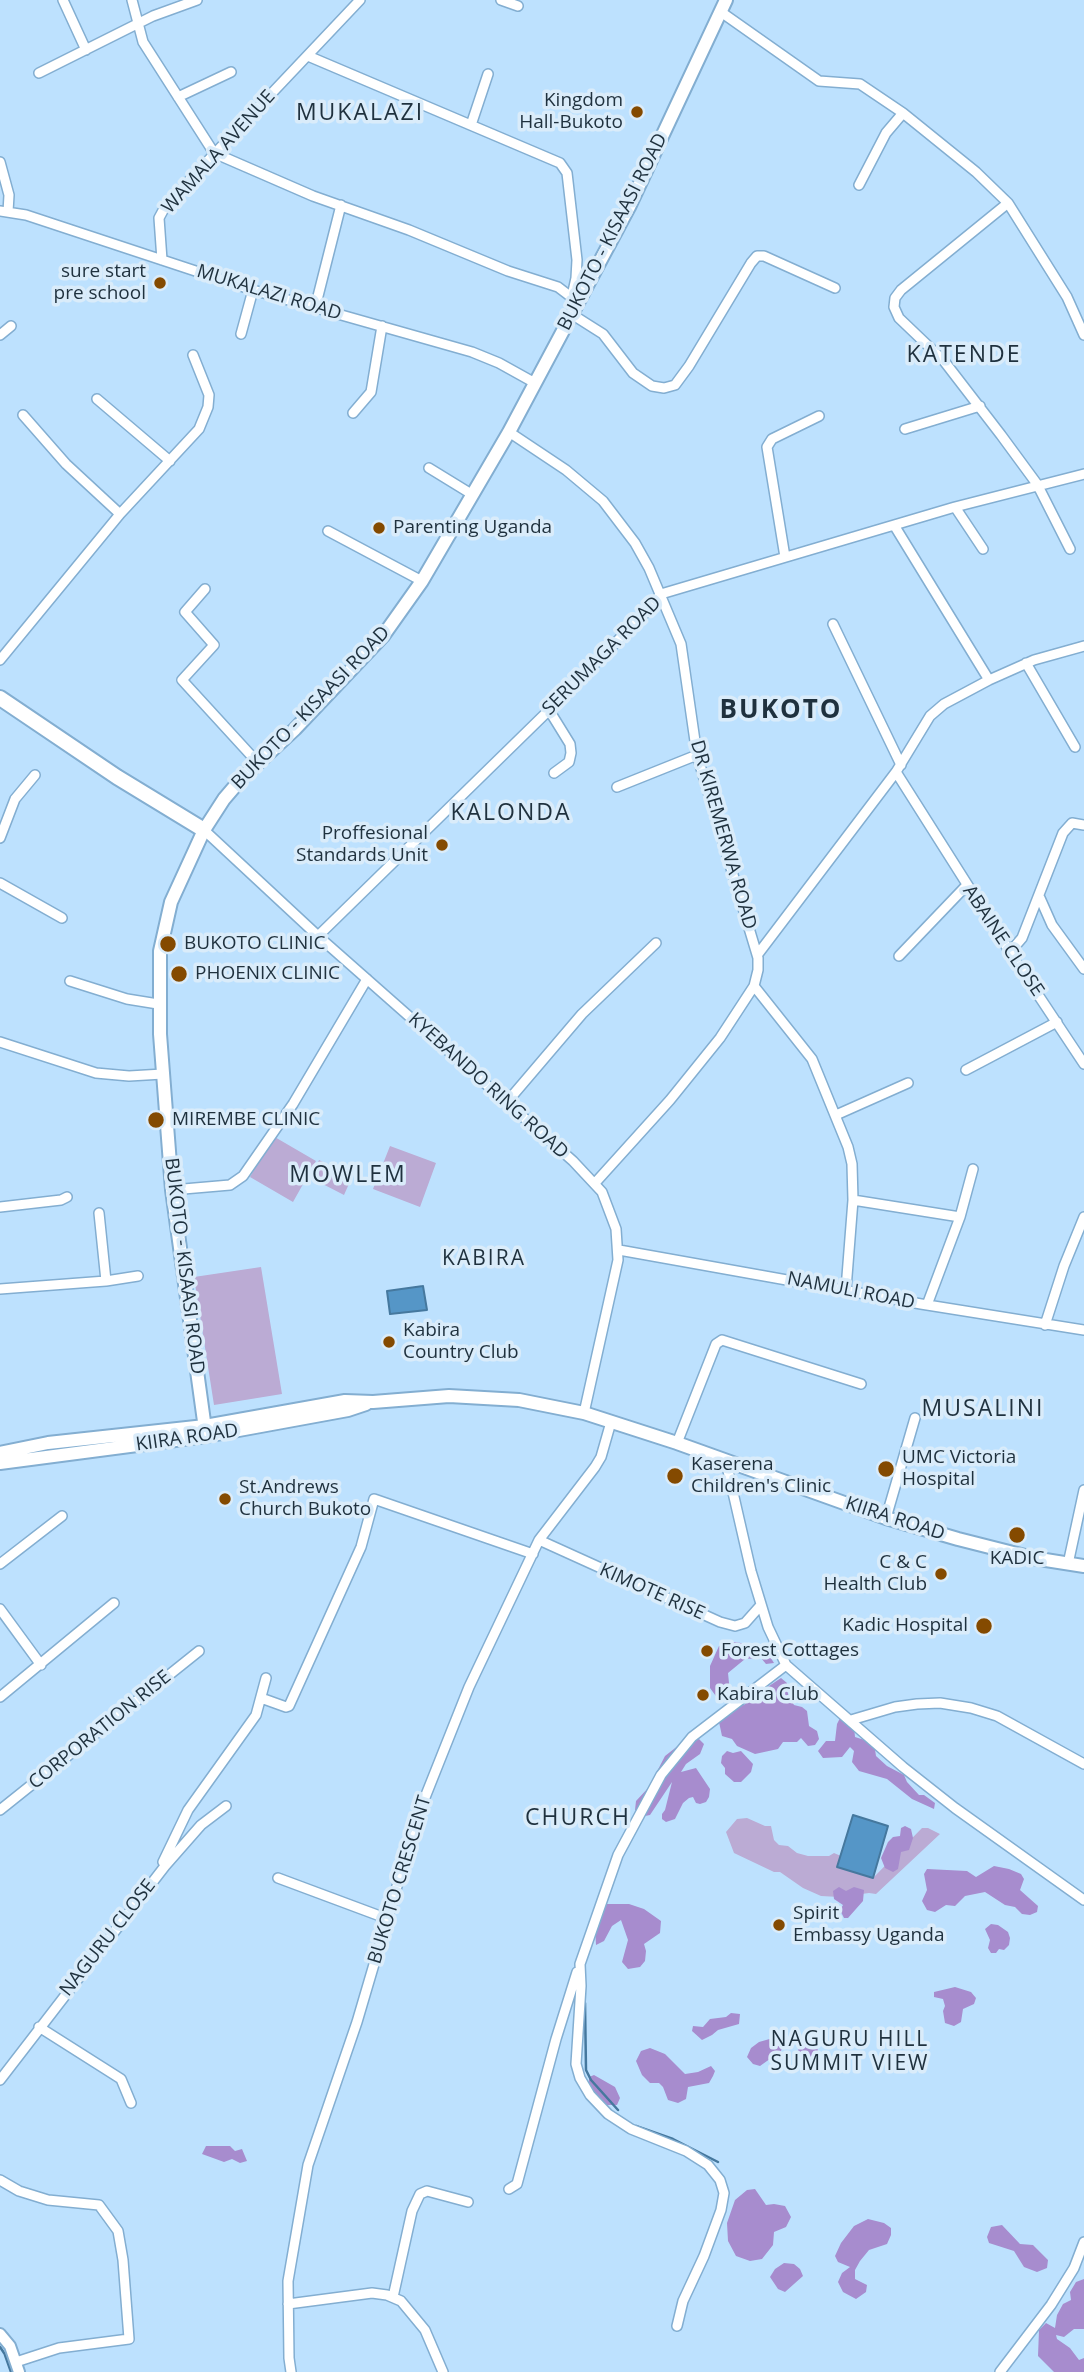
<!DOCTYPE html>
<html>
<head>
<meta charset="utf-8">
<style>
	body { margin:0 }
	canvas { display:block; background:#bde1fe }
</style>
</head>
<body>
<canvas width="1084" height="2372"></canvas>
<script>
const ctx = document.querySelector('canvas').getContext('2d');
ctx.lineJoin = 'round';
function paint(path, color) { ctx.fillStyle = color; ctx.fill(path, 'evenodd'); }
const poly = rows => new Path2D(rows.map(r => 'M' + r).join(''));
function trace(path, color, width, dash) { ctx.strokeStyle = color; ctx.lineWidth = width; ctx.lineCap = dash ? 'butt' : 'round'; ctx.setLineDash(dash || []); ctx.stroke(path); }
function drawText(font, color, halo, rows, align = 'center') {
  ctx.font = font + ' "Open Sans",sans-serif'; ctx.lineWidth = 7; ctx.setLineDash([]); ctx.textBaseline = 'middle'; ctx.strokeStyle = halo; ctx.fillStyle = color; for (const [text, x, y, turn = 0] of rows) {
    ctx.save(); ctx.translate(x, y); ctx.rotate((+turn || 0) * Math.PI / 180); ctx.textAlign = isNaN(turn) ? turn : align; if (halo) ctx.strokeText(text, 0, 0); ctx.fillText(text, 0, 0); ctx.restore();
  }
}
paint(poly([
	[273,1136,316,1161,293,1202,250,1177],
	[390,1146,436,1163,420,1207,373,1189],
	[319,1160,352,1177,344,1195,311,1178],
	[261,1267,282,1394,214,1405,194,1277],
	[747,1818,765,1826,771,1826,774,1840,779,1845,788,1846,797,1853,808,1856,829,1856,834,1853,841,1856,838,1866,873,1878,922,1828,928,1828,940,1834,876,1894,869,1893,839,1897,821,1896,803,1888,780,1872,774,1872,734,1853,726,1832,737,1819]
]), '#bbabd4');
paint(poly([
	[735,1642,764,1647,774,1663,766,1664,761,1658,745,1659,728,1673,730,1693,728,1701,718,1699,710,1688,710,1666,719,1646],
	[781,1678,787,1683,788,1694,794,1705,802,1707,807,1711,809,1726,817,1731,819,1739,815,1745,808,1746,801,1738,797,1742,783,1742,778,1749,755,1754,737,1746,732,1739,722,1736,719,1722,728,1706,744,1705,748,1700],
	[841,1716,854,1726,855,1737,874,1743,876,1756,887,1766,904,1775,907,1782,919,1795,924,1795,935,1803,934,1809,912,1799,887,1779,859,1771,852,1762,854,1751,850,1747,842,1757,823,1758,818,1751,826,1741,835,1741,837,1724],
	[699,1739,704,1744,700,1754,686,1764,681,1772,696,1768,710,1789,709,1797,706,1802,700,1804,696,1803,693,1797,689,1798,683,1803,675,1819,666,1822,662,1819,662,1814,665,1810,672,1782,650,1815,645,1816,635,1810,636,1801,649,1787,665,1756,679,1745],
	[727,1751,733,1753,741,1751,753,1764,751,1772,741,1782,734,1782,725,1774,725,1768,721,1763,722,1756],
	[905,1826,911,1829,913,1838,909,1850,901,1852,898,1869,893,1872,885,1868,881,1858,888,1842,893,1837,900,1836,901,1828],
	[994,1866,1009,1869,1021,1874,1024,1879,1020,1890,1038,1906,1037,1912,1030,1915,1022,1914,1015,1907,1005,1905,985,1892,965,1896,955,1906,946,1905,935,1912,927,1910,922,1901,927,1890,924,1874,927,1869,967,1871,976,1877],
	[839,1887,846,1891,854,1887,864,1890,863,1901,848,1918,844,1918,840,1910,843,1905,834,1899,833,1891],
	[607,1904,629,1904,644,1909,661,1921,660,1933,644,1944,646,1951,645,1961,640,1967,628,1969,622,1962,628,1940,621,1920,612,1926,604,1941,596,1945,595,1927],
	[991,1924,998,1925,1008,1932,1010,1938,1009,1945,1004,1950,999,1949,996,1953,991,1953,988,1948,990,1940,985,1929],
	[955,1987,971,1992,976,1998,974,2004,963,2009,961,2022,954,2026,945,2023,943,2011,945,2006,943,1999,934,1997,934,1992],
	[731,2013,740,2014,739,2024,718,2030,712,2035,702,2040,692,2031,693,2026,703,2027,710,2019,726,2017],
	[810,2032,816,2038,818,2052,814,2065,808,2071,799,2066,797,2056,801,2037],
	[780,2036,784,2042,781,2051,760,2066,753,2064,747,2057,751,2048,759,2042],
	[650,2048,665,2054,685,2074,698,2072,711,2066,715,2071,713,2076,709,2083,688,2087,686,2099,678,2103,668,2100,663,2087,659,2083,650,2083,642,2075,636,2061,641,2051],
	[594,2075,615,2087,620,2098,617,2105,606,2105,597,2096,589,2085,589,2077],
	[206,2146,230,2146,235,2151,242,2149,247,2161,240,2163,232,2159,224,2162,202,2154],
	[755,2189,766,2205,774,2204,785,2206,791,2217,786,2227,774,2232,773,2245,762,2259,750,2261,736,2256,728,2241,727,2223,735,2200,747,2190],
	[868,2219,884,2223,891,2228,891,2235,887,2244,869,2250,860,2261,855,2270,855,2279,867,2285,866,2292,856,2299,843,2292,838,2282,842,2273,850,2267,838,2262,835,2256,841,2243,854,2226],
	[1002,2225,1020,2244,1033,2245,1048,2260,1047,2268,1037,2272,1024,2267,1014,2251,989,2243,987,2237,991,2227],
	[784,2263,794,2264,800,2269,803,2276,785,2292,778,2289,770,2277,775,2269],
	[1084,2279,1084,2329,1074,2329,1064,2337,1056,2335,1057,2339,1070,2348,1079,2360,1084,2358,1084,2372,1054,2372,1038,2356,1039,2330,1046,2323,1055,2328,1057,2315,1063,2304,1071,2300,1070,2292,1076,2282]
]), '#a78cce');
const water = poly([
	[423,1286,427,1310,390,1314,387,1291,423,1286],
	[853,1815,888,1826,873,1878,837,1867,853,1815]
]);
paint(water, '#5596c7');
trace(water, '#45789e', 2);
trace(poly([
	[585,2003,586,2070,591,2080,618,2110],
	[636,2126,673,2139,718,2162],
	[0,2347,6,2356],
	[5,2355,11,2372]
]), '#45789e', 2.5);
const minor = poly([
	[63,0,86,50],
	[132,0,143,42,214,153,313,196,409,230,508,271,558,287,579,303],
	[501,0,518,6],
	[721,12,819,81,860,84,903,113,976,172,1008,203,1067,297,1084,335],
	[308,56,560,163,567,173,577,260,576,278,572,296],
	[39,73,153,16,197,0],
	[178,97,231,72],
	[471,125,488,74],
	[0,162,9,195,8,212],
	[859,185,886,133,903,113],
	[1008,203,901,290,895,298,894,307,899,318,944,361,1001,435,1037,484,1070,549],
	[0,211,26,215,253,290,472,352,499,363,535,383],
	[162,260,159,218,166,205,360,0],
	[315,308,341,205],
	[573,315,603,334,633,373,652,386,664,388,675,385,689,366,751,263,757,256,764,256,835,288],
	[241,334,253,290],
	[0,335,11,326],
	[97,399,170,461],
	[353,413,371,392,382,326],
	[23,415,66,464,120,514],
	[905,429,980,406],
	[509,432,566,470,603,501,635,543,649,568,681,644,697,755,758,958,758,970,754,986,720,1038,670,1100,595,1183],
	[429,468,473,495],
	[955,507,983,549],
	[328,531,422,581],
	[785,557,767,447,772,439,819,416],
	[205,589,185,612,214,645,182,680,258,763],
	[833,624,901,765],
	[0,660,120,514,199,429,208,407,209,395,193,355],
	[1026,663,1075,747],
	[989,680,1034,660,1084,646],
	[549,710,570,744,571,753,569,762,554,773],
	[896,772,1010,952,1022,938,1063,833,1072,823,1084,825],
	[617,787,697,755],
	[204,830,318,936,573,1161,602,1192,616,1229,618,1260,584,1413],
	[0,838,15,799,35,775],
	[0,883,62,918],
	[1040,898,1052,925,1084,969],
	[318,936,544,715,649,609,661,594,955,507,1084,474],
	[1007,948,1084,1064],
	[758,954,896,772,930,716,944,704,989,680,894,525],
	[899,956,966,886],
	[70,981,127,999,158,1004],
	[754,986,812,1059,848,1147,852,1164,853,1200,846,1289],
	[0,1042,96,1073,129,1076,163,1074],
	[966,1070,1057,1022],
	[507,1102,582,1014,656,943],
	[836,1115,908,1083],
	[172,1190,230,1185,243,1176,293,1104,367,979],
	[853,1200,960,1217],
	[0,1207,61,1200,67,1197],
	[99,1213,106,1281],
	[619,1250,921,1304,1084,1330],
	[0,1289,106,1281,138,1276],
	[927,1305,960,1217,973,1169],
	[1045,1325,1064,1266,1084,1217],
	[677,1443,716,1344,722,1340,861,1384],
	[726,1462,751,1571,768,1627,786,1665,903,1767,955,1808,1084,1900],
	[886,1518,915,1418],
	[539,1540,720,1622,735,1626,745,1623,761,1605],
	[0,1564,62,1516],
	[1068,1564,1084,1490],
	[0,1609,41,1665],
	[0,1697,114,1603],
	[261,1698,286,1707,289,1706,361,1547,374,1499,533,1554],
	[851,1720,895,1707,917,1704,940,1703,971,1708,997,1716,1084,1764],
	[0,1810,199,1651],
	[163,1862,188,1810,256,1715,266,1678],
	[278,1878,388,1919],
	[39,2027,121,2079,131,2103],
	[0,2080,165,1866,201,1825,226,1806],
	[0,2180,19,2191,48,2200,99,2205,118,2231,123,2260,129,2339,59,2348,16,2362],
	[509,2189,517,2184,556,2039,577,1972],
	[393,2297,412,2211,420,2194,427,2191,468,2202],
	[288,2304,372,2293,387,2295,401,2301,425,2330,443,2372],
	[677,2326,683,2301,704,2256,721,2210,724,2193,720,2180,708,2165,686,2151,631,2129,608,2114,590,2095,580,2078,576,2064,581,1986,580,1964,618,1855,661,1775,692,1737,786,1665],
	[291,2372,289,2358,288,2281,308,2165,357,2022,418,1815,469,1687,539,1540,595,1467,601,1457,611,1422],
	[1000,2372,1051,2305,1074,2268,1084,2242]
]);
const tertiary = poly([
	[0,2334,10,2346,19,2372]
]);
const secondary = poly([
	[206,1436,172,1190,160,1034,160,951,171,902,204,830,224,799,242,778,295,729,383,636,422,581,509,432,629,207,726,0],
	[0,1453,48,1443,205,1426,345,1401,373,1402,449,1396,519,1400,584,1413,677,1443,886,1518,958,1539,1033,1558,1084,1566],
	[0,1463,206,1436,348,1410,366,1404]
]);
const primary = poly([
	[0,698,117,777,204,830]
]);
trace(minor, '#83aed1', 12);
trace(tertiary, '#83aed1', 14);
trace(secondary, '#83aed1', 16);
trace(primary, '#83aed1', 18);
trace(minor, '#fff', 9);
trace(tertiary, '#fff', 10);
trace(secondary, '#fff', 12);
trace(primary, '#fff', 14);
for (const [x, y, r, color] of [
	[637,112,7,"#844a00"],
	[160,283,7,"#844a00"],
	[379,528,7,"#844a00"],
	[442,845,7,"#844a00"],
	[168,944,9,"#844a00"],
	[179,974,9,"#844a00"],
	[156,1120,9,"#844a00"],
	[389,1342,7,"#844a00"],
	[886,1469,9,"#844a00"],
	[675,1476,9,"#844a00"],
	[225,1499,7,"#844a00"],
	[1017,1535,9,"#844a00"],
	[941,1574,7,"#844a00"],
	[984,1626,9,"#844a00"],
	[707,1651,7,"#844a00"],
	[703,1695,7,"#844a00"],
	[779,1925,7,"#844a00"]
]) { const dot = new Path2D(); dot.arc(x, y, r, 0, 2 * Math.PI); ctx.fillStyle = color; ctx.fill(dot); trace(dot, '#daecfa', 2.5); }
drawText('19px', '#1f313e', '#daecfa', [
	["Kingdom",623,101,"right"],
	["Hall-Bukoto",623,123,"right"],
	["sure start",146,272,"right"],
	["pre school",146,294,"right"],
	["Parenting Uganda",393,528],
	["Proffesional",428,834,"right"],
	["Standards Unit",428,856,"right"],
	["BUKOTO CLINIC",184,944],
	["PHOENIX CLINIC",195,974],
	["MIREMBE CLINIC",172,1120],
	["Kabira",403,1331],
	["Country Club",403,1353],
	["UMC Victoria",902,1458],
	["Hospital",902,1480],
	["Kaserena",691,1465],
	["Children's Clinic",691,1487],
	["St.Andrews",239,1488],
	["Church Bukoto",239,1510],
	["KADIC",1017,1559,"center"],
	["C & C",927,1563,"right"],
	["Health Club",927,1585,"right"],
	["Kadic Hospital",968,1626,"right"],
	["Forest Cottages",721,1651],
	["Kabira Club",717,1695],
	["Spirit",793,1914],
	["Embassy Uganda",793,1936]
], 'left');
drawText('19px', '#1f313e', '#daecfa', [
	["WAMALA AVENUE",219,152,-48],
	["BUKOTO - KISAASI ROAD",613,232,-63],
	["MUKALAZI ROAD",269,293,17],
	["SERUMAGA ROAD",602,656,-45],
	["BUKOTO - KISAASI ROAD",311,708,-46],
	["DR KIREMERWA ROAD",723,835,74],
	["ABAINE CLOSE",1003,941,56],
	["KYEBANDO RING ROAD",488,1086,42],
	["BUKOTO - KISAASI ROAD",184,1266,83],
	["NAMULI ROAD",851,1291,11],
	["KIIRA ROAD",187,1438,-8],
	["KIIRA ROAD",895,1519,18],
	["KIMOTE RISE",652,1592,24],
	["CORPORATION RISE",100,1730,-39],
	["BUKOTO CRESCENT",400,1880,-73],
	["NAGURU CLOSE",108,1938,-52]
]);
ctx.letterSpacing = '2px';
drawText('21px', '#1f313e', '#daecfa', [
	["KABIRA",484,1259],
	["NAGURU HILL",850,2040],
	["SUMMIT VIEW",850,2064]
]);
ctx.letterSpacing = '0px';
ctx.letterSpacing = '2px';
drawText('23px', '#1f313e', '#daecfa', [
	["MUKALAZI",360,113],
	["KATENDE",964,355],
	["KALONDA",511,813],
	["MOWLEM",348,1175],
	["MUSALINI",983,1409],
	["CHURCH",578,1818]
]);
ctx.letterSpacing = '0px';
ctx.letterSpacing = '2px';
drawText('bold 26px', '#1f313e', '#daecfa', [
	["BUKOTO",781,711]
]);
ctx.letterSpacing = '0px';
</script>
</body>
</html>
